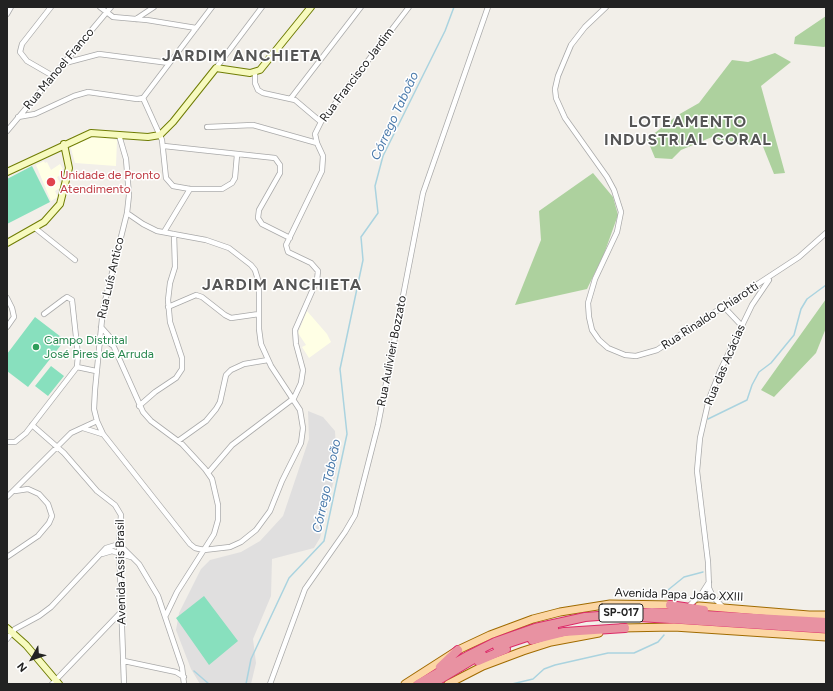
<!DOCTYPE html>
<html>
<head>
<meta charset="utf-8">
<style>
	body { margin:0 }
	#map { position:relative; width:833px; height:691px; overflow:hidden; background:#f2efe9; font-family:Figtree,sans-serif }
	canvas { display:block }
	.frame { position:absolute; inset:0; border:8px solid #222; pointer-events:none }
	.north { position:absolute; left:12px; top:639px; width:40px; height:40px; -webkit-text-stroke:3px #fff; paint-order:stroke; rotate:230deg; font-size:11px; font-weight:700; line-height:16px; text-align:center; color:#222 }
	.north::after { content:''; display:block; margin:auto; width:14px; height:18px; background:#222; clip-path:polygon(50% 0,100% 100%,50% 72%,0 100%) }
</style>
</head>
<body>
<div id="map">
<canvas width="833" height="691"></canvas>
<div class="frame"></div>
<div class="north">N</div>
</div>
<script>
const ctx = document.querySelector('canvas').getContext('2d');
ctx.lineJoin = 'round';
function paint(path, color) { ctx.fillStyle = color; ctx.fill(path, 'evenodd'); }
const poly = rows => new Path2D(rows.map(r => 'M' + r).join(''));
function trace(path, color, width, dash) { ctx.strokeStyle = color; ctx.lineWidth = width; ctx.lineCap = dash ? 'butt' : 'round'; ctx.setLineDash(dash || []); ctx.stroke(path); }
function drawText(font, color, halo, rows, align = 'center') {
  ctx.font = font + ' Figtree,sans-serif'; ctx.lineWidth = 3; ctx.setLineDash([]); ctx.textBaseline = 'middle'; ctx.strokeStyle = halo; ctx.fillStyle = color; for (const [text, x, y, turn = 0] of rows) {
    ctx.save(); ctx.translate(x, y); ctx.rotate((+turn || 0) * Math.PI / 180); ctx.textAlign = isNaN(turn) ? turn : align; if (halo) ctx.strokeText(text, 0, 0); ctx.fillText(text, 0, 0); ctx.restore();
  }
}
paint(poly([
	[308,411,323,417,335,431,337,467,320,538,314,548,272,559,271,596,253,639,256,663,251,684,200,684,191,669,176,630,179,613,201,569,210,560,241,552,260,541,283,516,309,439]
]), '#e0dfdf');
paint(poly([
	[95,136,117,140,116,166,75,163,70,145],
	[44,161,45,163,47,162,51,170,60,164,63,169,60,170,62,174,57,177,62,187,55,191,58,197,51,201,36,165],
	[307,311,327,334,331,342,309,358,302,347,306,345,298,333]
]), '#ffffe5');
paint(poly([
	[826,16,826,46,824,47,794,44,795,37],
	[775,53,791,62,761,86,785,173,774,174,762,144,731,144,712,137,681,150,672,159,655,158,647,139,678,115,699,103,732,60,748,62],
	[593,173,613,197,618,215,604,254,587,289,515,305,541,240,539,211],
	[826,299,826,328,816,353,774,397,761,390]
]), '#add19e');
paint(poly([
	[32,166,50,202,7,224,7,179],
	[35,317,65,340,28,387,7,371,7,354],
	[51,366,64,376,48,396,35,386],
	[204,596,238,641,209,665,176,618]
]), '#88e0be');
trace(poly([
	[708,419,747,400,752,385,759,372,771,363,794,335,801,309,807,299,826,285],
	[663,594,684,577,703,572],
	[194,671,209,684],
	[246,684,251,659,289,578,324,541,347,434,340,369,363,260,361,237,378,213,375,186,383,156,445,31,454,7],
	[512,684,533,679,544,669,555,665,608,653,634,653,658,642,664,635]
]), '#aad3df', 1.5);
const street = poly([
	[51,7,22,44,20,52,27,61,53,76],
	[100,7,113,17,147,20,196,28],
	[606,7,585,27,571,45,558,76,555,89,556,98,565,118,607,177,614,190,621,212,617,232,595,279,588,303,589,317,592,330,599,340,608,348,625,355,636,356,657,350,799,257,826,233],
	[7,14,11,7],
	[136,19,154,7],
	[65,63,99,54,169,63],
	[216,68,262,7],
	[255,73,255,83,258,90,263,93,295,100,321,122],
	[143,98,162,140,166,178,173,186,190,189,222,189,232,183,235,178,237,155],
	[143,98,212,7],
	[291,98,361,7],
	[18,117,35,114,74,96,88,92,137,99,143,98],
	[207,127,253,125,317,143],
	[7,131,111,7],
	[119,135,126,159,129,195,127,213,103,309,95,390,94,409,97,421,103,434,190,544,195,548,204,550,230,547,241,542,256,530,270,511,282,481,301,443,303,428,300,410,271,366,261,344,259,329,259,283,255,270,251,265,229,248,206,240,157,231,143,224,127,213],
	[164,146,275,158,280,165,280,173,259,210,258,218,262,224,290,238],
	[35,228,75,260],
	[164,232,190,189],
	[7,298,12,308,14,317,7,327],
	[168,307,196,295,202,297,225,315,231,318,259,314],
	[724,307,741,325],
	[101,327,109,336,143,412,151,421,182,444,205,469,212,479,218,505,218,520,214,534,177,592,166,615],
	[100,336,112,345],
	[77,367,96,371],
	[139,406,155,392,176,378,182,369,182,358,170,322,168,300,170,283,175,267,174,234],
	[32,425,64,453,97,491,115,505,121,515,119,544,124,684],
	[83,428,102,434],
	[178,441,206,421,216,409,220,402,226,375,231,370,244,364,268,360],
	[7,442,15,442,26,433,77,367,78,355,72,300,67,297,64,299,44,314],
	[208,473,232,445,294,398,301,383,303,370,296,344,295,330,317,280,318,271,311,263,288,252,286,245,322,171,323,156,317,143,315,134,321,122,409,7],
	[7,497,71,433,97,421],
	[102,554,112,551,131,557],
	[7,557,38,536,49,523,52,516,48,504,39,494,28,489,15,491],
	[689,606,702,593,709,582],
	[724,608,713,597,709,588,708,562,697,471,700,438,709,399,720,371,752,305,769,280],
	[7,639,15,629,39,616,51,607,106,548,119,544,139,564,158,596,182,667,184,684],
	[124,661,176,672,184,677],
	[52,684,121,612],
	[270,684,305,589,345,532,355,515,378,425,423,193,488,7]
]);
const secondary = poly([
	[7,172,91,133,148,137,160,135,173,122,216,68,250,73,260,70,311,7],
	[7,243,44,222,60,204,69,168,64,144],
	[7,628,26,645,59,684]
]);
const primary = poly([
	[699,606,809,615,826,615],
	[621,628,674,627,826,637],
	[405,684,458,650,490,635,533,619,560,612,610,604,674,605],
	[448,684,483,666,523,651,551,642,599,633]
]);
const highway = poly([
	[670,605,704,610],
	[639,617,826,629],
	[532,640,564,632,625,628],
	[497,647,554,628],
	[478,661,506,649],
	[440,667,458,650],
	[418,684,469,655,495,642,535,628,585,617,652,612,826,622],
	[432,684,482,654]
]);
trace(street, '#a9a9a9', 6);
trace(secondary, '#707d05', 8);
trace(primary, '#a06b00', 9);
trace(highway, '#dc2a67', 10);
trace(street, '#fff', 4.5);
trace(secondary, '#f7fabf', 6);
trace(primary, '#fcd6a4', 7);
trace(highway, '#e892a2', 8);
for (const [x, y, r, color] of [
	[51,182,5,"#e0444e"],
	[36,347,4,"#2e9e5b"]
]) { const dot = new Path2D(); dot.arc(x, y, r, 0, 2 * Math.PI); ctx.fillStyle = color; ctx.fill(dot); trace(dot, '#fff', 1.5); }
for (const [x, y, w] of [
	[621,613,44]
]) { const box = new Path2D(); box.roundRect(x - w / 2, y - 9, w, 18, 3); ctx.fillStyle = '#fff'; ctx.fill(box); trace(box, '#222', 1); }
drawText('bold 11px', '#222', null, [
	["SP-017",621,613]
]);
drawText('12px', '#222', '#fff', [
	["Rua Manoel Franco",59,69,-50],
	["Rua Francisco Jardim",357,75,-53],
	["Rua Luís Antico",111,278,-77],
	["Rua Rinaldo Chiarotti",710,316,-33],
	["Rua Aulivieri Bozzato",392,351,-79],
	["Rua das Acácias",725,365,-67],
	["Avenida Assis Brasil",121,572,-91],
	["Avenida Papa João XXIII",679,595,2]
]);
drawText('12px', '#be3a42', '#fff', [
	["Unidade de Pronto",60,175],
	["Atendimento",60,189]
], 'left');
drawText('12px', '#27864d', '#fff', [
	["Campo Distrital",44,340],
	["José Pires de Arruda",44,354]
], 'left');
drawText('italic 13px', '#4a7aab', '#fff', [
	["Córrego Taboão",395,116,-65],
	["Córrego Taboão",327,486,-78]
]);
ctx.letterSpacing = '1px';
drawText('bold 16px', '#555', '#fff', [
	["JARDIM ANCHIETA",242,56],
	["LOTEAMENTO",688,122],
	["INDUSTRIAL CORAL",688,140],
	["JARDIM ANCHIETA",282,285]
]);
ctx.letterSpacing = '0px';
</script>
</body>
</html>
